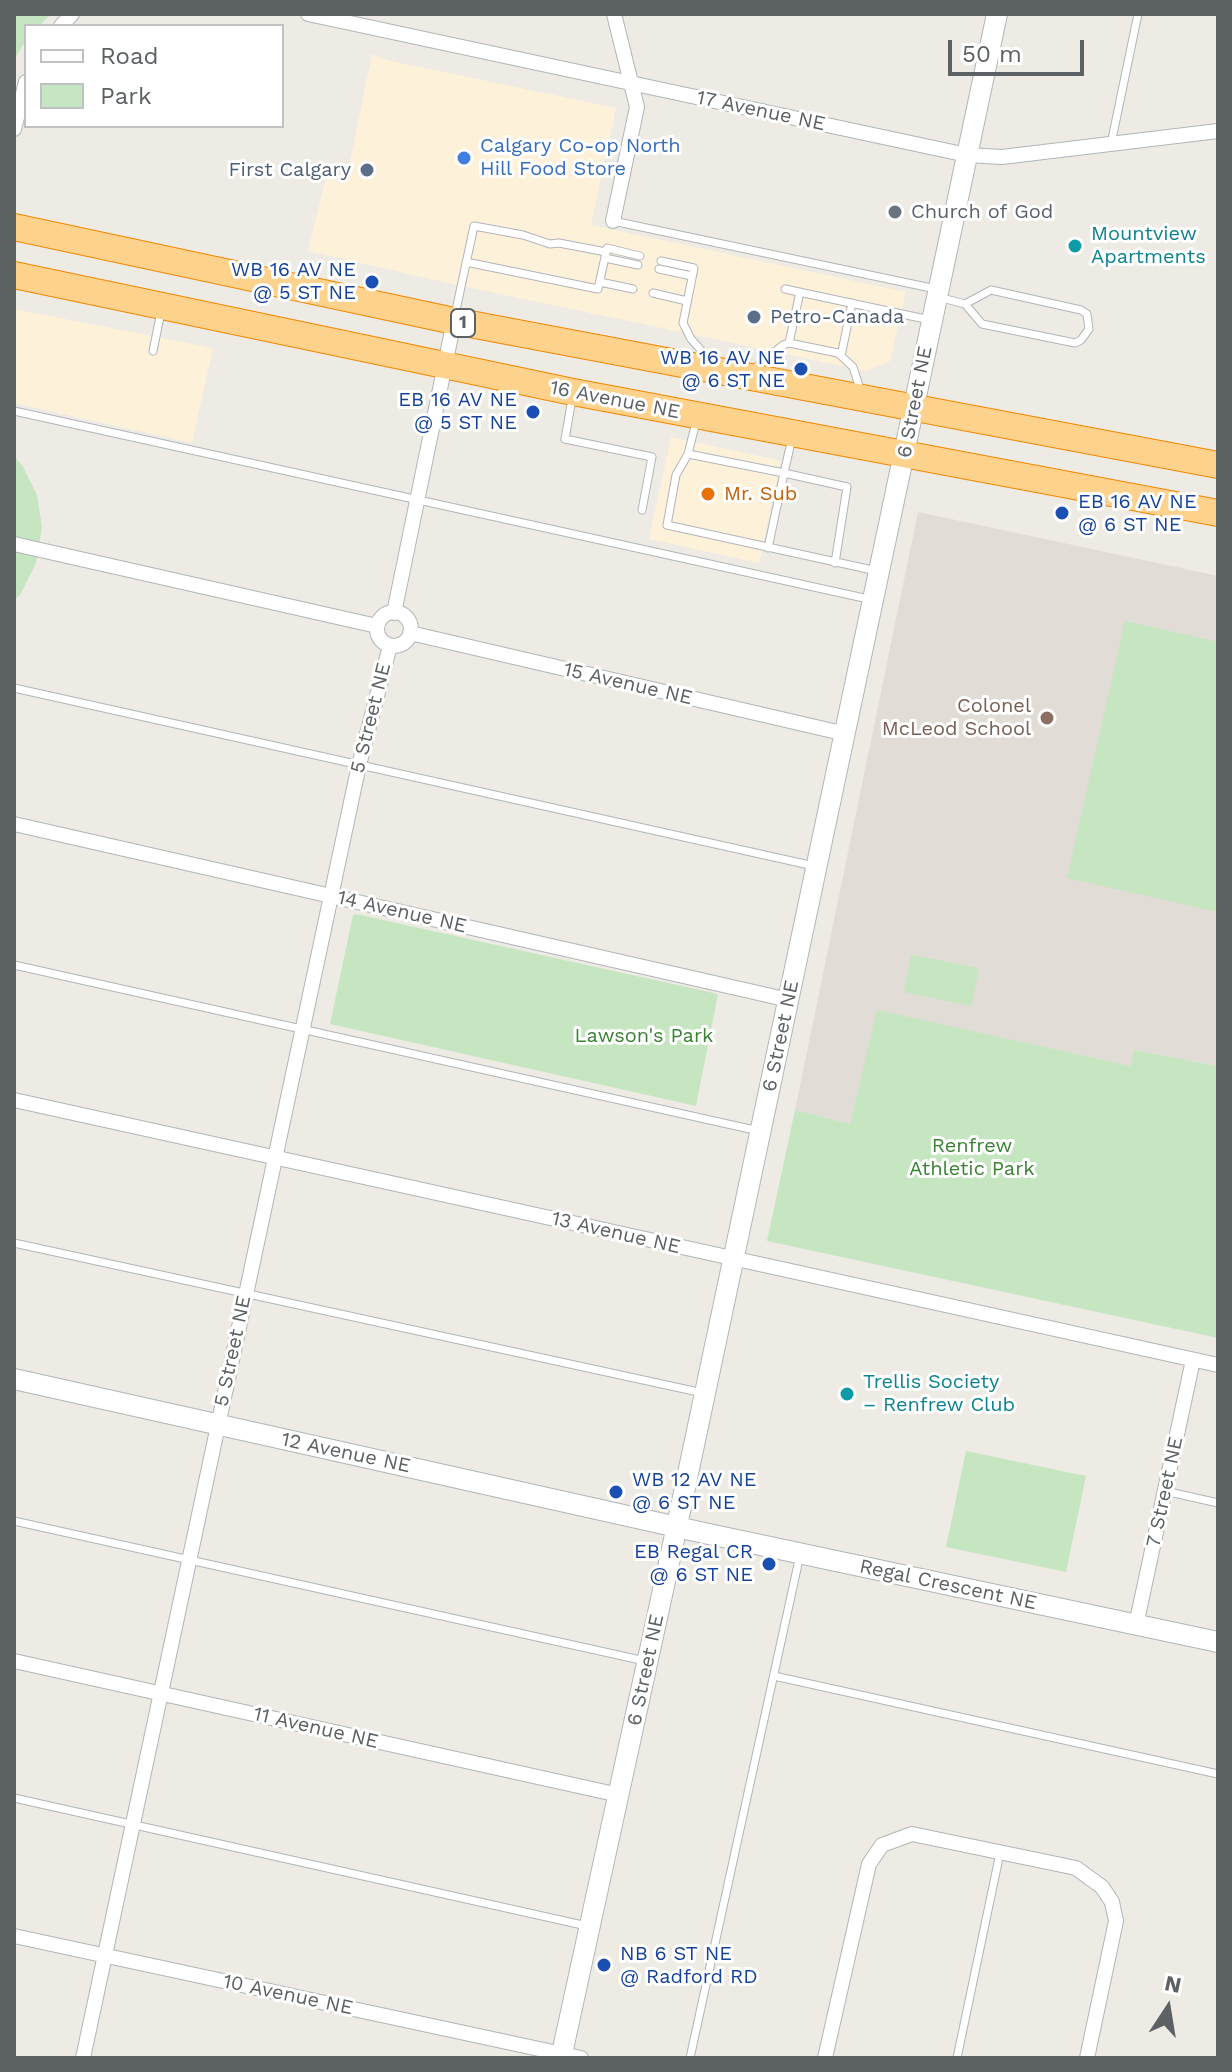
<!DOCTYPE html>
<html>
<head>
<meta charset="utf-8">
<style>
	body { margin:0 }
	#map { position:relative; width:1232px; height:2072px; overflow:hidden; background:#eeebe4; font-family:"Work Sans",sans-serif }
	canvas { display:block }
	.frame { position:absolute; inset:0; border:16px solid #5c6164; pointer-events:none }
	.legend { position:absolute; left:24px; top:24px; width:260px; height:104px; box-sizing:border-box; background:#fff; border:2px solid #bec0c1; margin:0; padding:10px 14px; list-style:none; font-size:24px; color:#5c6164 }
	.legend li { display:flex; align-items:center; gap:16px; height:40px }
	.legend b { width:40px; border:2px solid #bec0c1 }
	.north { position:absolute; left:1128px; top:1968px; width:80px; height:80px; -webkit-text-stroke:6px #fff; paint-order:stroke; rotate:12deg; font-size:22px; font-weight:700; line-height:32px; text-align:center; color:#5c6164 }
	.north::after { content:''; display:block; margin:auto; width:28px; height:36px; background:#5c6164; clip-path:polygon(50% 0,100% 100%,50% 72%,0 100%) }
	.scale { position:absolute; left:948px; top:40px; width:136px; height:36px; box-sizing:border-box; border:4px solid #5c6164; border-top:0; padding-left:10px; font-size:24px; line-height:28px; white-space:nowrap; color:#5c6164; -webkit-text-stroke:6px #fff; paint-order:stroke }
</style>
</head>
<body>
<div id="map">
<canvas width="1232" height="2072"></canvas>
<div class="frame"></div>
<ul class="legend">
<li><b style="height:10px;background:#fff"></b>Road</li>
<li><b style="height:22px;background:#c5e6c0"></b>Park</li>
</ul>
<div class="north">N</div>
<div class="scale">50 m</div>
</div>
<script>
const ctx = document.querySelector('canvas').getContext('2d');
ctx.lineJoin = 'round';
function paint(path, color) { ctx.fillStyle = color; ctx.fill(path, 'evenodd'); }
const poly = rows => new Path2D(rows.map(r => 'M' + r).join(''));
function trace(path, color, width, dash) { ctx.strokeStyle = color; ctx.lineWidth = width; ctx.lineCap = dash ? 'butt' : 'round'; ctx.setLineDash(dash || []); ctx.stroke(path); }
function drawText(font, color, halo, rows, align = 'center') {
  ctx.font = font + ' "Work Sans",sans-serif'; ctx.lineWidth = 6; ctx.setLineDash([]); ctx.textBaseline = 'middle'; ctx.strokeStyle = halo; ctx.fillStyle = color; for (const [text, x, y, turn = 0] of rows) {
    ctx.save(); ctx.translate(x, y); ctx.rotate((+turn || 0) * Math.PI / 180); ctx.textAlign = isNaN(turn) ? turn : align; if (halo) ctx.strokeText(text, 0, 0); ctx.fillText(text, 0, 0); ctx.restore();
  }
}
paint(poly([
	[372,54,386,60,616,108,591,225,906,292,890,361,866,371,448,283,308,251,328,170,347,176],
	[14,309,213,348,192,443,14,403],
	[671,437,781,461,759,563,649,539]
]), '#fef1d9');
paint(poly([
	[918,512,1218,576,1218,1066,1135,1050,1131,1066,878,1011,850,1124,795,1110]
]), '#e1dcd5');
paint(poly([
	[14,14,51,14,39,26,26,26,26,40,14,60],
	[14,456,22,465,37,495,42,527,36,563,20,595,14,600],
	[1125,621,1218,642,1218,912,1067,878],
	[356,914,718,994,696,1106,330,1024,353,915],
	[911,955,979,968,971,1006,904,992],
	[877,1010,1131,1066,1134,1050,1218,1066,1218,1338,767,1241,795,1110,850,1124],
	[966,1451,1086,1476,1066,1572,946,1547]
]), '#c5e6c0');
const lane = poly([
	[1111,144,1138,14],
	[613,221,936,289],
	[605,258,638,265],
	[661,261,694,268,683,323,691,339,710,360],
	[466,262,598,289,607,248,640,256],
	[659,269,692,276],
	[600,282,633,289],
	[785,289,930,320],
	[653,293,687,301],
	[938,297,965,304,982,324,1075,343,1081,340,1089,329,1087,314,1081,310,991,290,965,304],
	[455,315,474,226,523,235,550,244,559,243,606,252],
	[789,343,800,292],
	[153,351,161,312],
	[841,356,852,303],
	[752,371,783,345,789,343,838,353,853,367,861,392],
	[572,399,565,439,652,457,642,510],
	[14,411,873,600],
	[696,422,688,454,784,473,792,438],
	[688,454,676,475,667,525,877,571],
	[768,548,784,473,847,487,835,563],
	[14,688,814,866],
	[14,965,759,1131],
	[14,1243,703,1393],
	[1165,1491,1218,1503],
	[14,1521,645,1661],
	[774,1676,1218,1774],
	[14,1798,587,1926],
	[690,2058,800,1555],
	[957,2058,1000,1853]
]);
const street = poly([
	[308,14,967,155,1002,157,1218,131],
	[61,26,72,14],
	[14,129,26,82],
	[613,221,637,107,614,14],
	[14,544,377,626],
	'377 629a17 17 0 1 1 34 0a17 17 0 1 1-34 0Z',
	[394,613,454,321],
	[410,633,846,734],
	[14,824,789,1000],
	[14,1100,1218,1365],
	[1136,1625,1193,1360],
	[14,1661,619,1795],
	[14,1936,581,2058],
	[83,2058,359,765,390,646],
	[825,2058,869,1864,882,1845,912,1834,1076,1868,1102,1887,1112,1902,1116,1921,1087,2058]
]);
const secondary = poly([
	[14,1379,704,1533,1218,1642],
	[561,2058,672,1549,997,14]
]);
const highway = poly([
	[14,227,454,321,1218,465],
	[14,275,573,392,1218,513]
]);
trace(lane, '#b1b5b9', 9);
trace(street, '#b1b5b9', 16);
trace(secondary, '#b0b5b9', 22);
trace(highway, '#f28700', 28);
trace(lane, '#fff', 7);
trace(street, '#fff', 14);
trace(secondary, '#fff', 20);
trace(highway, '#fdd28c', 26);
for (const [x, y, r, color] of [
	[464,158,8,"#3f7fe0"],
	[367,170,8,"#5c6f8a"],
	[895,212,8,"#6b7280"],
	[1075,246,8,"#0f9aa8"],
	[372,282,8,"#1a4fb4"],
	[754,317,8,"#5c6f8a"],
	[801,369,8,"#1a4fb4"],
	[533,412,8,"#1a4fb4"],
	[708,494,8,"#e8710a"],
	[1062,513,8,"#1a4fb4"],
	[1047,718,8,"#8d6e63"],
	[847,1394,8,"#0f9aa8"],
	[616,1492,8,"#1a4fb4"],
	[769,1564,8,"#1a4fb4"],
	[604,1965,8,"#1a4fb4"]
]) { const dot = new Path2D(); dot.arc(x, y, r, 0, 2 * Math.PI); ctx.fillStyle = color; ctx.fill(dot); trace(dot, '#fff', 3); }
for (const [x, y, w] of [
	[463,323,24]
]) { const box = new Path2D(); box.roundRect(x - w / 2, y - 14, w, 28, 6); ctx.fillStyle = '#fff'; ctx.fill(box); trace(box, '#5c6164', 2); }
drawText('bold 18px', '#5c6164', null, [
	["1",463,323]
]);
drawText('20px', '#5c6164', '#fff', [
	["17 Avenue NE",761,111,12],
	["16 Avenue NE",615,400,11],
	["6 Street NE",915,402,-79],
	["15 Avenue NE",628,684,13],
	["5 Street NE",371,718,-76],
	["14 Avenue NE",402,912,13],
	["6 Street NE",781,1036,-78],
	["13 Avenue NE",616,1233,13],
	["5 Street NE",233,1351,-78],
	["12 Avenue NE",346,1453,12],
	["7 Street NE",1165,1492,-78],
	["Regal Crescent NE",948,1585,12],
	["6 Street NE",646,1670,-78],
	["11 Avenue NE",316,1728,13],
	["10 Avenue NE",288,1995,12]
]);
drawText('20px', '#366cbe', '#fff', [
	["Calgary Co-op North",480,146],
	["Hill Food Store",480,169]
], 'left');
drawText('20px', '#4e5e75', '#fff', [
	["First Calgary",351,170],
	["Petro-Canada",770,317,"left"]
], 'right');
drawText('20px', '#5b616d', '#fff', [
	["Church of God",911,212]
], 'left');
drawText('20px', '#0d838f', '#fff', [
	["Mountview",1091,234],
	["Apartments",1091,257],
	["Trellis Society",863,1382],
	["– Renfrew Club",863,1405]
], 'left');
drawText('20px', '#164399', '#fff', [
	["WB 16 AV NE",356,270],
	["@ 5 ST NE",356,293],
	["WB 16 AV NE",785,358],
	["@ 6 ST NE",785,381],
	["EB 16 AV NE",517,400],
	["@ 5 ST NE",517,423],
	["EB 16 AV NE",1078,502,"left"],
	["@ 6 ST NE",1078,525,"left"],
	["WB 12 AV NE",632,1480,"left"],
	["@ 6 ST NE",632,1503,"left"],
	["EB Regal CR",753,1552],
	["@ 6 ST NE",753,1575],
	["NB 6 ST NE",620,1954,"left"],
	["@ Radford RD",620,1977,"left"]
], 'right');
drawText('20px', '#c56008', '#fff', [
	["Mr. Sub",724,494]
], 'left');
drawText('20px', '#785e54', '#fff', [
	["Colonel",1031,706],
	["McLeod School",1031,729]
], 'right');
drawText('20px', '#3b8334', '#fff', [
	["Lawson's Park",644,1036],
	["Renfrew",972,1146],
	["Athletic Park",972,1169]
]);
</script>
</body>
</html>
